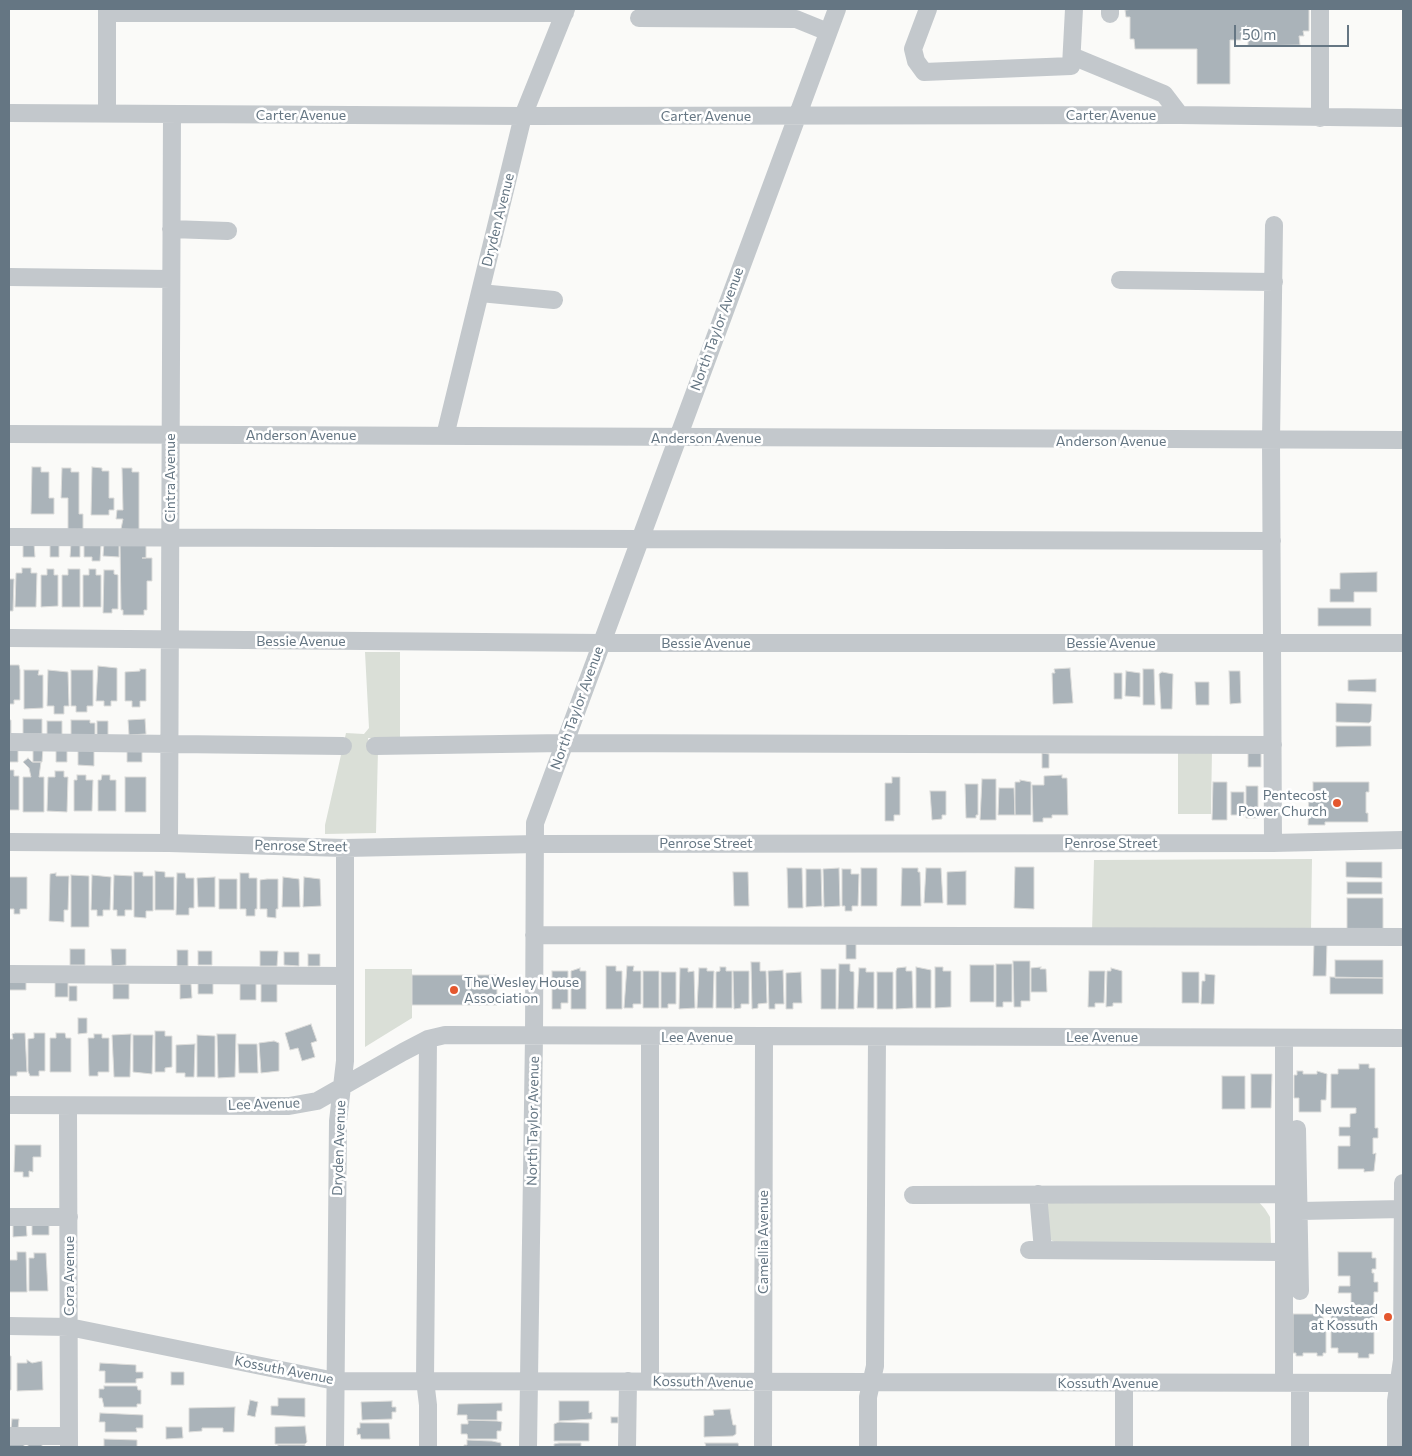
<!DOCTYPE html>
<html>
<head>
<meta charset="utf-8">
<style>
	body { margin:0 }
	#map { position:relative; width:1412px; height:1456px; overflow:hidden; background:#fafaf8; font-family:Commissioner,sans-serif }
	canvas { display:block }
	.frame { position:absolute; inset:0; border:10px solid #657683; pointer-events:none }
	.scale { position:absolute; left:1234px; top:25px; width:115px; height:22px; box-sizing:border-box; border:2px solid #657683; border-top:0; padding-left:6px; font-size:15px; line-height:18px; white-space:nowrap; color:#657683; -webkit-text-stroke:4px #fff; paint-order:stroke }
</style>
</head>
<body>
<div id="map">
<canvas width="1412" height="1456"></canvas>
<div class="frame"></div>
<div class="scale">50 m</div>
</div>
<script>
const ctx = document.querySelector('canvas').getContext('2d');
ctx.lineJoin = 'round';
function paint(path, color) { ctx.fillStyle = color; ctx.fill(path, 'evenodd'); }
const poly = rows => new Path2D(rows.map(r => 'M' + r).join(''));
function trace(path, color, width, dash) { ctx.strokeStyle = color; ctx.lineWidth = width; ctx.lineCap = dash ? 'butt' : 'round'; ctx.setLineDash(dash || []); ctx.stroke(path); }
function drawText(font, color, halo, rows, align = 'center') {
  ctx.font = font + ' Commissioner,sans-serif'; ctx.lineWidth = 5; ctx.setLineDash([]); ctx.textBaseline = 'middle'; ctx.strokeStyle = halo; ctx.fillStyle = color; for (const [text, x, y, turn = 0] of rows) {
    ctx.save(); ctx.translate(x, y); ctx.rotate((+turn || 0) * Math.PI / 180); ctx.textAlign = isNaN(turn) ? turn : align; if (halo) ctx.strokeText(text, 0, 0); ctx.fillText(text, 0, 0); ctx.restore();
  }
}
paint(poly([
	[365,652,400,652,400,738,368,738,368,750,378,750,376,833,325,834,325,825,346,733,364,734,369,728],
	[1178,749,1212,749,1211,814,1178,814],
	[1312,859,1311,931,1092,931,1094,860],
	[365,969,412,969,412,1018,365,1047],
	[1044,1199,1258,1201,1265,1209,1270,1217,1271,1244,1062,1246,1051,1240,1043,1231]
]), '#dadfd7');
const building = poly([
	[1134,9,1309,9,1309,31,1303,31,1304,36,1299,36,1300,45,1248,46,1248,40,1230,40,1230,84,1197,84,1197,49,1135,49,1134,39,1130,39,1130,17,1126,17,1125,10,1134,9],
	[32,467,41,467,41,472,49,472,49,498,54,498,54,514,31,514,32,467],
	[92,467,102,468,102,471,109,471,109,498,114,498,114,510,109,510,109,515,91,515,92,467],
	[62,468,71,468,71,472,79,472,79,514,83,514,83,530,68,530,68,498,61,498,62,468],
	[122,468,132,468,132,472,139,472,139,530,121,529,123,519,116,519,117,510,123,510,122,468],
	[120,542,146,542,146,558,142,558,152,558,152,581,147,581,147,610,144,610,144,615,123,615,123,610,121,610,120,542],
	[23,543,34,543,35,557,23,557,23,543],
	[50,543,59,543,59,557,50,557,50,543],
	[71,543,80,543,80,557,70,557,71,543],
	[104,543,119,543,119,557,103,556,104,543],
	[84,544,101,544,100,561,92,561,92,557,84,557,84,544],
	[22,568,31,568,31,573,37,573,36,607,15,607,16,573,22,573,22,568],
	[47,569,54,569,54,575,58,575,58,606,41,607,41,575,47,575,47,569],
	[68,569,80,569,80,607,62,607,62,575,68,575,68,569],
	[89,569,96,569,96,575,101,575,101,607,83,607,83,575,89,575,89,569],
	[104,570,114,570,114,574,118,575,118,609,112,609,112,613,103,613,104,570],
	[1377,572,1377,592,1354,592,1354,602,1330,602,1330,589,1340,589,1340,573,1377,572],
	[9,579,14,579,13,611,9,611,9,579],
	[1318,608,1371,608,1371,626,1318,626,1318,608],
	[9,665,19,665,20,670,20,700,14,700,14,704,9,704,9,665],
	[98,666,117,668,117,701,111,701,111,706,104,706,104,701,96,701,98,666],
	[1070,668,1073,703,1053,704,1052,673,1055,673,1054,669,1070,668],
	[140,669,146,669,146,701,140,701,140,707,132,707,132,701,125,701,125,672,140,671,140,669],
	[1143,669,1154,669,1155,705,1143,705,1143,669],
	[24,670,39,670,38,675,43,675,43,708,24,709,24,670],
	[48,670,68,672,69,706,64,706,64,714,54,714,54,706,47,706,48,670],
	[71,670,93,670,93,706,87,706,87,712,76,712,76,706,71,706,71,670],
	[1126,671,1140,673,1140,697,1125,696,1126,671],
	[1229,671,1240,671,1241,703,1230,704,1229,671],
	[1162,672,1173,674,1172,709,1161,709,1159,674,1162,672],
	[1114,673,1122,673,1122,699,1114,699,1114,673],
	[1376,679,1376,692,1348,691,1348,680,1376,679],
	[1195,682,1209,682,1209,705,1196,705,1195,682],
	[1336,703,1372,704,1371,721,1369,723,1336,722,1336,703],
	[23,719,42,719,42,734,23,734,23,719],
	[145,719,146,734,129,735,128,720,145,719],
	[9,720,11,720,11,734,9,734,9,720],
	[71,720,90,720,90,723,95,723,95,735,71,736,71,720],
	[47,721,62,721,62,736,47,736,47,721],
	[97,721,108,721,108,735,97,735,97,721],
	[1336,726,1371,726,1371,746,1336,747,1336,726],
	[9,747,18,747,18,762,9,762,9,747],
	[56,747,67,747,67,762,56,762,56,747],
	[33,748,43,748,42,762,33,762,33,748],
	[78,748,94,748,94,766,78,765,78,748],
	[127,748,142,748,142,762,127,762,127,748],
	[1248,750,1261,750,1261,767,1248,767,1248,750],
	[1042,753,1049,754,1049,768,1042,768,1042,753],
	[28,758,32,762,41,762,39,777,44,777,44,812,23,812,23,777,31,777,29,768,23,762,28,758],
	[9,770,14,770,14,776,19,776,19,810,9,810,9,770],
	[55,771,64,771,64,777,68,777,67,812,47,811,48,777,55,777,55,771],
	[77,775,86,775,86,780,93,780,92,811,74,811,74,780,77,780,77,775],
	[102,775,110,775,110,780,116,780,116,811,98,811,98,780,101,780,102,775],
	[1062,775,1062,778,1067,778,1068,815,1052,815,1052,818,1043,818,1043,822,1033,822,1032,785,1044,785,1044,776,1062,775],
	[125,777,146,777,146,812,125,812,125,777],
	[892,777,900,777,900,815,894,815,894,821,885,821,885,783,892,783,892,777],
	[982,779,996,779,996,820,980,820,982,779],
	[1020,780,1031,782,1031,815,1015,815,1015,782,1020,782,1020,780],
	[1213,782,1227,782,1227,820,1212,820,1213,782],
	[1313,782,1369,782,1369,792,1366,792,1366,813,1368,813,1368,822,1325,822,1325,825,1308,825,1309,791,1313,791,1313,782],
	[965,784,978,784,978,815,976,815,976,818,966,818,965,784],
	[1246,786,1258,786,1258,818,1246,818,1246,786],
	[999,788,1014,788,1015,815,998,815,999,788],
	[930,791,946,791,946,815,942,815,942,819,932,820,930,791],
	[1231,792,1244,792,1244,815,1231,815,1231,792],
	[1346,862,1382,862,1382,878,1346,877,1346,862],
	[1015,867,1034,867,1034,909,1014,908,1015,867],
	[787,868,802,868,803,908,788,908,787,868],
	[839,868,840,906,824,907,823,869,839,868],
	[861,868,877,868,877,906,861,906,861,868],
	[902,868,918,868,918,872,920,872,921,906,901,906,902,868],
	[926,868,941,868,943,903,924,903,926,868],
	[806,869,821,869,822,906,806,907,806,869],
	[842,869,851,869,851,874,859,874,858,906,852,906,852,911,845,911,845,906,842,906,842,869],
	[155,871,165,872,165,877,174,877,174,910,155,910,155,871],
	[966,871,966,905,947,905,947,872,966,871],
	[134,872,143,872,143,876,153,876,153,911,146,911,146,918,134,917,134,872],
	[733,872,748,872,749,906,734,906,733,872],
	[56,873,56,876,69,876,68,910,64,910,64,922,49,921,50,874,56,873],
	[177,873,185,873,186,878,194,878,194,908,189,908,189,915,176,915,177,873],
	[240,873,249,873,249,878,257,878,257,909,255,909,255,916,246,916,246,909,240,909,240,873],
	[71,875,89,876,89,927,71,927,71,875],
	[92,875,111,877,110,910,103,910,103,916,97,916,97,910,91,910,92,875],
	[114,875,132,876,132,910,125,910,125,916,117,916,117,910,113,910,114,875],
	[9,877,27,877,27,909,20,909,20,914,14,914,14,909,9,909,9,877],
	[215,877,215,907,198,907,197,878,215,877],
	[283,877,299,879,300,907,282,907,283,877],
	[304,877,320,879,321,906,303,907,304,877],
	[219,879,237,879,237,909,219,909,219,879],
	[267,879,278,879,278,909,276,909,276,918,267,917,267,909,260,909,260,880,267,879],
	[1347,882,1382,882,1382,894,1347,894,1347,882],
	[1347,898,1383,898,1383,931,1347,931,1347,898],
	[1314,943,1327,943,1326,976,1313,976,1314,943],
	[846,944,856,944,856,959,846,959,846,944],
	[70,949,85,949,85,965,70,965,70,949],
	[111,949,126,949,126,965,112,966,111,949],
	[177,950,188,950,188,966,177,966,177,950],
	[198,951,212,951,212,965,198,965,198,951],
	[260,951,278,951,277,966,260,966,260,951],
	[284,952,299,952,299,966,284,965,284,952],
	[308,954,320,954,320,966,308,966,308,954],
	[1335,960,1383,960,1383,978,1335,978,1335,960],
	[1013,961,1030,961,1030,1001,1021,1001,1021,1007,1014,1007,1013,961],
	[751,962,760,962,760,971,766,971,767,1003,758,1004,758,1008,752,1009,751,962],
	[839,964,850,964,850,971,854,972,854,1009,838,1009,839,964],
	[996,964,1012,964,1012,1002,1003,1002,1003,1007,996,1007,996,964],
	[970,965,994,965,994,1002,970,1002,970,965],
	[606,966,616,966,616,971,622,971,622,1009,606,1009,606,966],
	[627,966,634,966,633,971,641,971,641,1004,633,1004,633,1008,624,1008,627,966],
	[720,967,726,967,726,971,732,971,732,1008,716,1008,716,972,720,971,720,967],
	[906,967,906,971,912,971,913,1008,896,1009,896,971,897,968,906,967],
	[916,967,931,970,931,1008,916,1008,916,967],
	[935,967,943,967,943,971,951,971,951,1007,935,1008,935,967],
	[1041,967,1040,969,1046,969,1047,992,1031,992,1031,968,1041,967],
	[580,968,580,971,586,971,586,1009,571,1009,571,971,580,968],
	[680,968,688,968,688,972,694,971,695,1008,679,1009,680,968],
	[699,968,707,968,707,971,714,971,713,1008,697,1008,699,968],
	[859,968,866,968,866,972,874,972,874,1008,857,1008,859,968],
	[1111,968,1122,971,1122,1003,1113,1003,1113,1006,1106,1007,1107,971,1111,971,1111,968],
	[821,969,836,969,836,1009,821,1009,821,969],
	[783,970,784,1004,775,1004,775,1009,769,1009,768,971,783,970],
	[552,971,568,971,568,1003,561,1003,561,1009,552,1009,552,971],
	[643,971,659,971,659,1008,643,1008,643,971],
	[733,971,749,971,749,1004,741,1004,741,1008,734,1009,733,971],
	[1089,971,1105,971,1104,1003,1095,1003,1095,1007,1088,1007,1089,971],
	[661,972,676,972,676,1004,668,1004,668,1008,661,1008,661,972],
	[801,972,802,1003,793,1003,793,1009,786,1009,786,973,801,972],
	[877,972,893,972,893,1009,877,1009,877,972],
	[1182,972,1199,972,1199,1003,1182,1003,1182,972],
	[1205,974,1215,975,1214,1004,1201,1004,1202,981,1205,981,1205,974],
	[412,975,497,975,497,1005,412,1005,412,975],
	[1330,977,1383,978,1383,994,1330,994,1330,977],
	[9,981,26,981,26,990,9,990,9,981],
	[55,982,68,982,68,997,55,997,55,982],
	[198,983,213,983,213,994,198,994,198,983],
	[240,983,256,983,256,1000,240,1000,240,983],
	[261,983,277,983,277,1002,261,1002,261,983],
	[113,984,129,984,129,999,113,999,113,984],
	[180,984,191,984,192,998,180,999,180,984],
	[69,986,77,986,77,1001,69,1001,69,986],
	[78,1018,87,1018,87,1033,78,1034,78,1018],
	[311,1024,317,1041,311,1043,315,1057,302,1061,298,1048,290,1050,285,1033,311,1024],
	[155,1031,165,1031,165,1036,172,1036,172,1067,165,1068,165,1072,155,1072,155,1031],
	[15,1033,25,1033,27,1072,17,1072,17,1076,9,1076,9,1039,13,1039,12,1034,15,1033],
	[34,1033,45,1033,45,1071,39,1071,39,1076,30,1076,28,1071,28,1039,34,1038,34,1033],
	[56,1033,65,1033,66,1038,71,1038,71,1072,50,1072,50,1038,56,1038,56,1033],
	[94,1034,102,1034,102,1038,109,1038,109,1072,98,1072,98,1076,89,1076,88,1038,94,1038,94,1034],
	[131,1034,130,1077,114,1077,112,1035,131,1034],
	[217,1034,236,1034,235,1077,218,1078,217,1034],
	[133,1035,153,1035,152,1074,133,1072,133,1035],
	[197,1035,215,1036,215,1077,197,1077,197,1035],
	[274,1041,279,1043,279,1071,261,1073,259,1043,274,1041],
	[195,1044,194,1077,185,1077,185,1073,176,1073,176,1045,195,1044],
	[238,1044,257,1044,258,1073,239,1073,238,1044],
	[1359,1064,1369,1064,1369,1068,1375,1068,1375,1128,1378,1128,1378,1138,1373,1138,1373,1154,1376,1153,1374,1171,1364,1172,1364,1169,1338,1169,1338,1146,1350,1146,1350,1136,1339,1136,1339,1127,1350,1127,1350,1114,1356,1113,1356,1108,1331,1108,1331,1074,1338,1074,1338,1069,1359,1069,1359,1064],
	[1297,1071,1303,1071,1303,1074,1317,1074,1317,1071,1327,1074,1326,1100,1321,1100,1321,1112,1299,1112,1299,1098,1294,1098,1294,1075,1297,1075,1297,1071],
	[1251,1074,1272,1074,1271,1108,1251,1108,1251,1074],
	[1222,1076,1245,1076,1245,1109,1222,1109,1222,1076],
	[15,1145,41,1145,41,1157,33,1157,33,1172,29,1171,29,1177,23,1177,23,1172,14,1172,15,1145],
	[32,1220,49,1220,49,1235,32,1235,32,1220],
	[26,1222,27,1236,13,1237,13,1223,26,1222],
	[17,1252,26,1252,27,1292,9,1292,9,1260,17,1260,17,1252],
	[1338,1252,1372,1252,1372,1258,1376,1258,1376,1269,1372,1269,1372,1273,1374,1273,1374,1282,1378,1282,1378,1292,1374,1292,1374,1354,1369,1354,1369,1358,1358,1358,1358,1353,1338,1353,1338,1348,1331,1348,1331,1314,1355,1314,1355,1308,1351,1308,1351,1293,1338,1293,1339,1286,1350,1286,1350,1276,1338,1276,1338,1252],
	[34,1253,46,1253,48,1291,29,1291,29,1258,34,1258,34,1253],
	[1293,1314,1323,1314,1323,1328,1326,1328,1326,1353,1323,1353,1323,1356,1317,1356,1317,1353,1303,1353,1303,1356,1296,1356,1296,1353,1293,1353,1293,1314],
	[9,1356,11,1356,11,1390,9,1390,9,1356],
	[27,1360,32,1363,42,1361,43,1390,17,1391,17,1363,27,1363,27,1360],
	[100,1363,136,1365,136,1372,143,1372,143,1378,136,1379,136,1383,105,1383,105,1371,99,1371,100,1363],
	[171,1372,184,1372,184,1385,171,1385,171,1372],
	[104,1386,137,1386,138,1390,141,1390,141,1404,137,1404,137,1407,104,1407,102,1398,99,1398,99,1389,104,1389,104,1386],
	[278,1398,305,1398,305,1417,271,1415,271,1406,278,1406,278,1398],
	[250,1400,258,1402,255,1417,247,1415,250,1400],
	[392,1401,392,1407,396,1407,396,1412,392,1412,392,1419,362,1420,361,1402,392,1401],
	[559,1401,589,1401,589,1413,592,1412,592,1419,559,1421,559,1401],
	[502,1403,502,1411,497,1411,497,1420,467,1420,467,1415,457,1415,458,1404,502,1403],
	[235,1407,234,1432,223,1432,223,1428,202,1428,202,1431,189,1432,189,1408,235,1407],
	[730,1409,733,1425,736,1425,736,1434,733,1436,704,1437,704,1416,714,1415,713,1410,730,1409],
	[100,1413,143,1415,143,1428,136,1428,137,1432,105,1432,105,1422,99,1422,100,1413],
	[611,1417,618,1417,618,1423,611,1423,611,1417],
	[12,1419,19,1419,18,1429,11,1429,12,1419],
	[468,1420,497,1421,502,1422,501,1431,497,1431,497,1439,468,1439,467,1434,461,1434,461,1424,468,1424,468,1420],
	[559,1422,589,1423,589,1441,554,1441,554,1424,559,1422],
	[360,1423,389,1423,390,1439,361,1439,360,1434,357,1435,357,1428,360,1428,360,1423],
	[305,1426,307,1442,305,1444,275,1444,275,1427,305,1426],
	[166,1427,182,1427,183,1438,166,1439,166,1427],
	[104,1439,137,1440,137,1447,100,1447,104,1446,104,1439],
	[467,1440,492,1441,501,1443,501,1447,464,1447,464,1445,467,1445,467,1440],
	[28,1442,42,1442,42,1447,28,1447,28,1442],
	[9,1443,24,1443,24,1447,9,1447,9,1443],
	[559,1443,581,1443,581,1447,554,1447,554,1444,559,1443],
	[705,1443,738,1443,739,1447,706,1447,705,1443],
	[278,1445,305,1445,305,1447,278,1447,278,1445]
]);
paint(building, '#aab3b9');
trace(building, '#dcdcda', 1);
trace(poly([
	[928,9,913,49,916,61,924,72,1071,66,1074,9],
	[107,13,565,13],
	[1110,14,1110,9],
	[639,18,796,19,828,32],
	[1072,56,1164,94,1180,115],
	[9,113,523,116,1180,115,1403,118],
	[107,113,107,9],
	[1320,118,1320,9],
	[171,229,228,231],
	[9,277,171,279],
	[1120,280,1274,282],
	[480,293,554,300],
	[9,434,1403,440],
	[445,436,523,116,566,9],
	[9,537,1272,541],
	[9,638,601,643,1403,643],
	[9,742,343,746],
	[375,746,563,743,1273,745],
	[9,842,169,843,345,848,537,844,1273,843,1403,840],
	[169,843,172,114],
	[1273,843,1271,441,1274,225],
	[534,935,1403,937],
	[9,974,345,976],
	[1284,1038,1284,1383],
	[428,1039,425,1380,428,1405,428,1447],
	[9,1105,289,1106,317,1101,403,1052,428,1039,445,1035,1403,1038],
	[68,1106,69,1447],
	[1297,1129,1300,1291],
	[1038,1194,1043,1250],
	[913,1195,1284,1194],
	[1300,1211,1403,1209],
	[9,1217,69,1217],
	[1029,1250,1284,1252],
	[9,1326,69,1327,335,1381,1403,1383],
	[650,1381,650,1037],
	[1300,1383,1300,1447],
	[9,1436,69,1436],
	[335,1447,338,1121,345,1061,345,848],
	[528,1447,534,1036,535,823,837,9],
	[627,1447,628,1381],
	[763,1447,764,1037],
	[868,1447,868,1397,875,1366,877,1037],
	[1124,1447,1124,1383],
	[1396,1447,1396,1401,1402,1360,1403,1183]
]), '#c3c8cc', 18);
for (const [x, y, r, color] of [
	[1337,803,5,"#e4572e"],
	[454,990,5,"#e4572e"],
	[1388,1317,5,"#e4572e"]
]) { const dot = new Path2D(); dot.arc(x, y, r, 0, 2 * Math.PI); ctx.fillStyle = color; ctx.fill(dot); trace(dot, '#fff', 2); }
drawText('14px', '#657683', '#fff', [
	["Carter Avenue",301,115],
	["Carter Avenue",1111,115],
	["Carter Avenue",706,116],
	["Dryden Avenue",498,220,-76],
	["North Taylor Avenue",717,329,-70],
	["Anderson Avenue",301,435],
	["Anderson Avenue",706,438],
	["Anderson Avenue",1111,441],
	["Cintra Avenue",170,478,-90],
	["Bessie Avenue",301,641],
	["Bessie Avenue",706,643],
	["Bessie Avenue",1111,643],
	["North Taylor Avenue",577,708,-70],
	["Penrose Street",706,843],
	["Penrose Street",1111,843],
	["Penrose Street",301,846,1],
	["Lee Avenue",697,1037],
	["Lee Avenue",1102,1037],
	["Lee Avenue",264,1104,-2],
	["North Taylor Avenue",533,1121,-89],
	["Dryden Avenue",339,1148,-88],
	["Camellia Avenue",763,1242,-90],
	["Cora Avenue",69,1276,-90],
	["Kossuth Avenue",284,1370,11],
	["Kossuth Avenue",703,1382,1],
	["Kossuth Avenue",1108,1383]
]);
drawText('14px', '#657683', '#fff', [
	["Pentecost",1327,795],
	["Power Church",1327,811],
	["The Wesley House",464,982,"left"],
	["Association",464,998,"left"],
	["Newstead",1378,1309],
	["at Kossuth",1378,1325]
], 'right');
</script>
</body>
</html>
